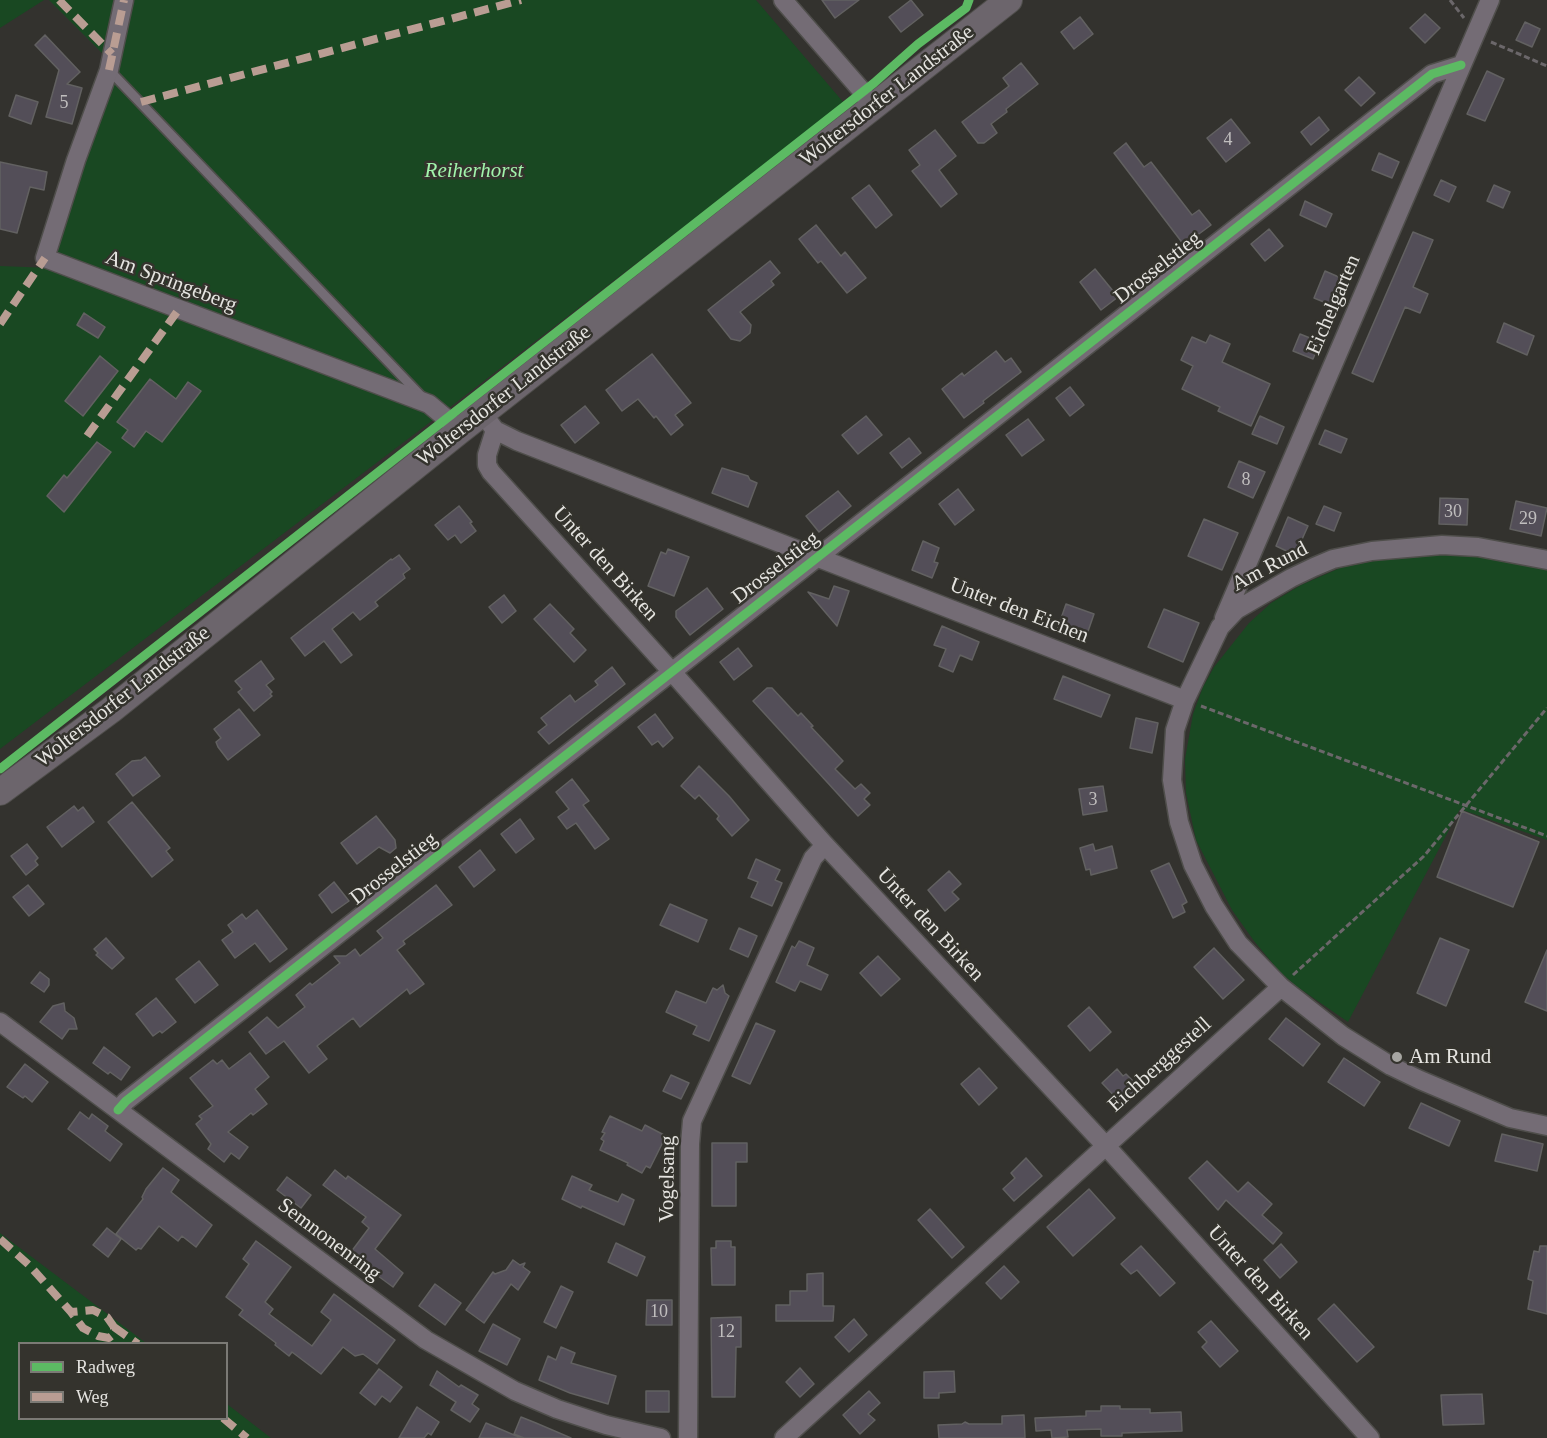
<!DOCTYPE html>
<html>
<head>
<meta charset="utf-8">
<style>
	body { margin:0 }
	#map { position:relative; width:1547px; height:1438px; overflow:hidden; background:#33322e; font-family:"Times New Roman",serif }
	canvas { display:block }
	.legend { position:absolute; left:18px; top:1342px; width:210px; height:78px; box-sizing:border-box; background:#34332d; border:2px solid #7b7a75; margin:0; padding:8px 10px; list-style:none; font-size:18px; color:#e5e4e0 }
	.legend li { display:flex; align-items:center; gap:12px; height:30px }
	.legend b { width:30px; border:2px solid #7b7a75 }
</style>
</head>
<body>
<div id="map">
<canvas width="1547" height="1438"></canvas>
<ul class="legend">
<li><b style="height:8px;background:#5cba63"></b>Radweg</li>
<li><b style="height:8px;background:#b99d93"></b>Weg</li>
</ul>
</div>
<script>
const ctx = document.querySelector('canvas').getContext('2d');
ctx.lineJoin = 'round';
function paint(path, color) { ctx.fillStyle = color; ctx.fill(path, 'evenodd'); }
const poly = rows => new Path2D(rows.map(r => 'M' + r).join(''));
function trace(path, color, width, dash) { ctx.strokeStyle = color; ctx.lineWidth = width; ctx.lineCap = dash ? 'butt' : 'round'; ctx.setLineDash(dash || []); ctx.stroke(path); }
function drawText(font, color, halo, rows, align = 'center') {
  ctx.font = font + ' "Times New Roman",serif'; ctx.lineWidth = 5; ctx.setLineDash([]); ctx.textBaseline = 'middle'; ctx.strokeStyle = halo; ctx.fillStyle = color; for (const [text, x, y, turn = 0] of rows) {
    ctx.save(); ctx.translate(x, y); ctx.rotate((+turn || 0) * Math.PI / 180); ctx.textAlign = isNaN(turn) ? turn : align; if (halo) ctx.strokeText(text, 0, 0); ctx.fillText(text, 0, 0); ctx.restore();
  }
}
paint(poly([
	[0,0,44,0,0,28],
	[49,0,756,0,844,103,454,404,0,749,0,266,50,268,117,68],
	[1422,554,1464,554,1496,558,1547,569,1547,840,1460,809,1348,1022,1296,986,1279,971,1254,941,1232,910,1196,840,1186,793,1185,759,1193,714,1203,687,1214,667,1249,623,1271,603,1301,585,1340,568,1384,559],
	[0,1233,146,1343,20,1344,20,1418,226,1418,227,1404,271,1438,0,1438]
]), '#194822');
const building = poly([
	[822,0,859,0,835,18,822,0],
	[911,0,923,15,901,32,889,17,911,0],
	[1425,14,1440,28,1425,43,1410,28,1425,14],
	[1080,17,1093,34,1074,49,1061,32,1080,17],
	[1525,22,1540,29,1532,47,1516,40,1525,22],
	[45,35,80,72,67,84,82,88,72,124,46,117,59,70,35,45,45,35],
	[1021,63,1038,84,1006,109,1007,112,991,124,997,133,984,143,978,143,962,122,1009,86,1003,78,1021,63],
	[1487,71,1504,79,1485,121,1467,114,1487,71],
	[1359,77,1375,93,1361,106,1345,90,1359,77],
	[16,95,38,102,31,124,9,116,16,95],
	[1319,117,1329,130,1311,145,1301,132,1319,117],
	[1231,119,1250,143,1226,162,1207,138,1231,119],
	[935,130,956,156,939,170,957,194,941,207,912,171,920,165,909,150,935,130],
	[1126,143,1144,167,1151,162,1192,215,1199,210,1211,225,1184,245,1114,153,1126,143],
	[1379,153,1399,162,1392,178,1372,170,1379,153],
	[0,162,47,172,44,190,30,187,17,233,0,229,0,162],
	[1441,180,1456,187,1449,202,1434,195,1441,180],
	[869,185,892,215,876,228,852,198,869,185],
	[1494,185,1510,192,1503,208,1487,201,1494,185],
	[1305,201,1332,214,1326,227,1300,215,1305,201],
	[816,225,841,256,845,252,866,278,847,293,821,261,818,263,799,239,816,225],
	[1269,229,1283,246,1265,261,1251,244,1269,229],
	[1413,232,1433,240,1413,287,1428,294,1420,313,1405,307,1373,382,1352,373,1413,232],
	[770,261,780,273,771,281,774,285,740,312,751,325,750,333,740,341,731,339,708,310,770,261],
	[1095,269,1118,297,1101,310,1080,282,1095,269],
	[1325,271,1348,281,1336,307,1314,298,1325,271],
	[84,313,105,327,98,338,77,325,84,313],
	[1504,323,1534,336,1527,355,1497,342,1504,323],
	[1300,334,1320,342,1313,359,1293,351,1300,334],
	[1210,335,1230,344,1222,362,1270,384,1251,426,1218,411,1220,407,1182,389,1193,366,1181,360,1192,337,1206,343,1210,335],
	[996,351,1005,362,1011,358,1021,372,983,401,984,403,964,418,942,389,962,373,964,376,996,351],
	[652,354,691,403,675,415,683,425,671,435,656,416,654,418,638,399,622,411,606,390,652,354],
	[100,356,118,371,83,416,65,401,100,356],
	[150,379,176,399,188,382,201,391,162,442,146,431,134,447,122,438,128,430,117,422,150,379],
	[1070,387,1084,405,1070,416,1056,398,1070,387],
	[585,406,599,423,575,443,561,425,585,406],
	[866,416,882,435,858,454,842,435,866,416],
	[1260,416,1284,427,1277,444,1252,434,1260,416],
	[1028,419,1044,440,1022,456,1006,435,1028,419],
	[1325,430,1347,439,1341,453,1319,444,1325,430],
	[909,438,921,453,902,468,890,453,909,438],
	[97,442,111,452,64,512,47,496,64,475,67,478,97,442],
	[1239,461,1265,472,1253,498,1228,487,1239,461],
	[722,468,748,476,750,480,757,483,748,507,712,493,722,468],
	[958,489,974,510,955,525,939,504,958,489],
	[838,491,851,506,819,532,806,516,838,491],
	[1440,498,1468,499,1467,525,1439,524,1440,498],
	[1516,501,1547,508,1541,536,1510,529,1516,501],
	[459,506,472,522,470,523,476,531,461,543,455,535,448,540,435,525,459,506],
	[1324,506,1341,513,1334,531,1316,524,1324,506],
	[1288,517,1308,526,1295,555,1276,546,1288,517],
	[1204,519,1238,533,1222,570,1188,556,1204,519],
	[923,541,939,548,934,562,938,563,932,578,912,570,923,541],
	[668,549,689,557,674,596,648,586,661,552,666,554,668,549],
	[399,555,410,569,403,574,405,578,375,602,378,606,360,620,353,612,332,629,352,655,341,663,324,641,305,656,291,638,391,559,392,560,399,555],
	[834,586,849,591,837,626,808,592,829,599,834,586],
	[707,588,723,609,690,635,676,617,676,611,707,588],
	[504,595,516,611,502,623,489,607,504,595],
	[550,604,574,629,570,633,586,650,574,662,534,619,550,604],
	[1066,604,1094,614,1085,640,1057,630,1066,604],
	[1164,609,1199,623,1183,662,1148,647,1164,609],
	[942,626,979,642,972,660,960,655,953,672,939,666,946,649,934,645,942,626],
	[738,648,752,666,734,680,720,662,738,648],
	[261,661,274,679,266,685,272,692,270,694,272,696,254,711,238,692,242,689,235,681,261,661],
	[612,667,625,684,549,744,538,732,547,725,541,718,570,695,575,702,598,685,595,681,612,667],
	[1063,676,1110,695,1101,717,1054,699,1063,676],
	[767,688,772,688,798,716,801,713,813,726,811,727,843,761,835,769,855,789,861,784,870,793,864,799,870,805,858,816,753,701,767,688],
	[239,709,260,735,228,760,218,747,216,742,221,738,214,729,239,709],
	[655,714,673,738,663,747,658,741,652,745,638,727,655,714],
	[1136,718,1158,723,1152,753,1130,748,1136,718],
	[145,757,160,776,133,796,116,774,132,761,141,760,145,757],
	[699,766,729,796,749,820,732,836,717,819,719,816,699,795,695,799,681,786,699,766],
	[572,779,589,801,583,805,609,839,595,849,576,823,567,829,558,817,569,809,556,792,572,779],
	[1103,786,1107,811,1083,815,1079,789,1103,786],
	[132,802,170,848,166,851,173,860,152,877,108,822,132,802],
	[74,806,78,811,83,807,94,822,62,847,47,827,74,806],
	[1462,811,1539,842,1513,907,1437,877,1462,811],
	[376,816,395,840,396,848,390,853,379,847,357,864,341,843,376,816],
	[520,819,534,839,516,853,501,834,520,819],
	[27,844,38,858,35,861,38,865,26,875,11,856,27,844],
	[1093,844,1095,851,1112,846,1117,868,1091,875,1090,869,1086,870,1080,848,1093,844],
	[480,850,495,870,474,887,459,867,480,850],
	[756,859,780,870,775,880,782,883,772,906,751,897,758,882,748,878,756,859],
	[1169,863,1187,902,1182,905,1185,912,1173,918,1151,871,1169,863],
	[949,871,961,884,952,892,959,899,945,911,928,890,949,871],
	[334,882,349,901,332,913,319,895,334,882],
	[28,885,44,904,29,916,13,897,28,885],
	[436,885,452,905,403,941,405,944,397,950,424,984,410,994,407,989,360,1027,353,1018,317,1046,327,1059,309,1073,284,1041,266,1054,249,1032,267,1017,278,1028,305,1007,296,995,310,983,312,985,340,963,334,956,346,956,355,949,360,956,383,938,377,931,436,885],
	[670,904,707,920,698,942,660,925,670,904],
	[257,910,287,949,270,962,255,943,235,958,222,940,233,932,228,925,242,914,246,919,257,910],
	[739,928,757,936,748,957,730,949,739,928],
	[106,938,124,958,112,969,96,955,98,953,94,949,106,938],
	[1440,938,1469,950,1446,1006,1417,993,1440,938],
	[799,941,814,948,807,965,828,975,821,990,800,981,795,991,776,982,792,946,795,948,799,941],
	[1214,948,1244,980,1223,999,1194,967,1214,948],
	[1547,950,1547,1011,1525,1002,1547,950],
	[878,956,900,979,881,996,860,973,878,956],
	[199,961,218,985,195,1003,176,979,199,961],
	[40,972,49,979,49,985,44,992,31,983,40,972],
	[723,985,725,993,729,996,709,1041,693,1034,697,1026,666,1012,676,991,706,1003,713,988,717,990,723,985],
	[156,998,176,1022,162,1033,160,1031,153,1036,136,1014,156,998],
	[64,1003,65,1011,74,1018,77,1029,69,1029,62,1039,40,1022,53,1006,64,1003],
	[1089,1007,1111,1032,1090,1051,1068,1026,1089,1007],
	[1286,1018,1320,1044,1303,1066,1269,1039,1286,1018],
	[756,1023,775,1031,750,1084,732,1076,756,1023],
	[104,1047,130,1067,121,1080,110,1072,108,1074,93,1063,104,1047],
	[250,1053,269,1077,255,1089,267,1104,253,1115,251,1113,228,1132,248,1147,239,1159,231,1153,224,1162,208,1149,211,1144,196,1124,202,1119,199,1116,213,1106,190,1078,213,1060,217,1064,222,1060,229,1069,250,1053],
	[1344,1058,1380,1082,1364,1106,1328,1082,1344,1058],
	[25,1064,48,1082,32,1102,25,1096,23,1098,7,1087,25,1064],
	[979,1068,997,1088,979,1105,961,1084,979,1068],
	[1117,1069,1123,1076,1126,1074,1139,1087,1121,1103,1102,1083,1117,1069],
	[671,1075,689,1083,681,1099,663,1091,671,1075],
	[1421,1103,1460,1121,1449,1146,1409,1128,1421,1103],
	[80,1112,89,1119,92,1114,108,1126,105,1131,122,1144,110,1161,68,1129,80,1112],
	[610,1116,642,1131,645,1125,666,1136,650,1168,646,1166,642,1173,627,1165,628,1163,600,1150,604,1141,601,1139,605,1133,602,1132,610,1116],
	[1502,1134,1543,1144,1537,1171,1495,1161,1502,1134],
	[712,1143,747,1143,747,1162,736,1162,736,1206,712,1206,712,1143],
	[1026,1158,1042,1176,1014,1201,1003,1189,1015,1178,1011,1173,1026,1158],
	[1207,1161,1238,1192,1248,1182,1272,1204,1262,1215,1282,1233,1273,1244,1226,1200,1218,1210,1189,1178,1207,1161],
	[163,1168,179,1180,171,1192,212,1225,196,1247,182,1236,178,1241,159,1226,141,1249,138,1248,136,1250,116,1234,143,1199,142,1197,146,1189,163,1168],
	[335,1170,346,1179,348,1176,401,1215,375,1249,403,1273,393,1287,355,1259,357,1256,351,1252,369,1228,362,1222,366,1217,323,1185,335,1170],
	[572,1176,592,1185,589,1190,618,1202,622,1194,634,1200,624,1225,582,1206,581,1208,562,1199,572,1176],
	[287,1177,311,1195,301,1208,277,1190,287,1177],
	[1089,1189,1115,1218,1073,1256,1047,1227,1089,1189],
	[930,1209,964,1247,952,1258,918,1220,930,1209],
	[107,1228,121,1239,108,1257,93,1245,107,1228],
	[256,1241,291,1267,265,1302,273,1309,269,1314,312,1346,331,1320,321,1312,334,1294,395,1340,377,1364,363,1354,355,1356,343,1347,321,1374,292,1352,289,1356,275,1345,276,1343,239,1315,243,1310,226,1297,249,1264,243,1259,256,1241],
	[716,1241,731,1241,731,1247,735,1247,735,1285,712,1285,711,1248,716,1248,716,1241],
	[616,1243,645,1257,637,1276,608,1262,616,1243],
	[1281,1244,1297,1262,1280,1278,1264,1260,1281,1244],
	[1141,1246,1175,1283,1160,1296,1137,1270,1131,1274,1121,1264,1141,1246],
	[1540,1246,1547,1246,1547,1314,1528,1309,1533,1281,1528,1279,1534,1251,1539,1252,1540,1246],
	[513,1260,520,1265,525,1263,523,1267,530,1272,518,1290,511,1284,484,1323,466,1310,493,1272,495,1274,506,1270,513,1260],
	[1004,1266,1019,1282,1001,1299,986,1283,1004,1266],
	[823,1273,823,1306,834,1306,833,1321,776,1321,776,1305,790,1305,790,1291,807,1291,807,1274,823,1273],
	[435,1284,461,1303,445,1325,419,1306,435,1284],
	[561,1286,573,1292,556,1328,544,1322,561,1286],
	[647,1300,672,1300,672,1325,646,1325,647,1300],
	[1334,1304,1374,1347,1357,1362,1318,1319,1334,1304],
	[741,1317,741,1347,736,1347,735,1397,712,1397,711,1318,741,1317],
	[854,1319,867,1335,849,1352,835,1337,854,1319],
	[1211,1321,1238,1351,1220,1367,1202,1347,1207,1342,1198,1332,1211,1321],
	[493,1324,520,1339,507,1365,479,1351,493,1324],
	[561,1347,575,1353,571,1363,616,1376,608,1404,570,1393,539,1380,548,1356,556,1360,561,1347],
	[800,1368,814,1384,800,1397,786,1382,800,1368],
	[379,1369,402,1387,390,1402,382,1396,375,1405,360,1393,379,1369],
	[437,1371,459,1387,461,1385,478,1395,472,1404,479,1409,470,1422,451,1410,456,1402,430,1385,437,1371],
	[954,1371,955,1392,939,1393,939,1398,924,1398,924,1372,954,1371],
	[646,1391,669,1391,669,1412,646,1412,646,1391],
	[869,1391,880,1403,868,1414,875,1420,860,1434,843,1415,869,1391],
	[1482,1394,1484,1424,1443,1425,1441,1395,1482,1394],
	[1101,1406,1120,1406,1120,1409,1150,1409,1150,1413,1181,1412,1182,1431,1122,1433,1122,1436,1101,1436,1101,1429,1067,1430,1068,1437,1052,1438,1051,1430,1036,1431,1035,1418,1086,1416,1086,1411,1101,1411,1101,1406],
	[417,1407,439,1422,431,1435,428,1433,424,1438,399,1438,417,1407],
	[1024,1415,1025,1438,939,1438,938,1425,962,1424,965,1422,969,1424,1002,1424,1002,1416,1024,1415],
	[521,1417,536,1423,571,1438,524,1438,514,1434,521,1417],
	[486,1423,521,1438,479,1438,486,1423]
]);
paint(building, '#534e58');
trace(building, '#626161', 1.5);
const lane = poly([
	[109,70,421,396]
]);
const street = poly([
	[124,0,109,70,76,160,45,258,429,404,447,419,458,432],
	[783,0,863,92,871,108],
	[489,422,495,430,517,441,1185,700],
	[495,430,487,455,487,465,491,472,673,673,825,845,1105,1145,1370,1438],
	[1547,560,1478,547,1442,545,1372,551,1333,559,1314,567,1291,578,1236,610,1220,627,1185,700,1175,730,1172,780,1179,822,1193,865,1214,906,1238,943,1281,987,1343,1036,1391,1066,1420,1080,1510,1118,1547,1126],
	[1224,618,1490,0],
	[0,1022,426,1340,515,1391,557,1409,606,1425,661,1438],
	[118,1110,126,1101,1432,74,1461,65],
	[688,1438,690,1144,692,1121,813,858,825,845],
	[784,1438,1281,987]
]);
const secondary = poly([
	[0,792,111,710,458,432,1009,0]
]);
trace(lane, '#4f4e4b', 12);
trace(street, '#4f4e4b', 21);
trace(secondary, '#4f4e4b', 28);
trace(poly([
	[1450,0,1464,18],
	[1491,42,1547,66],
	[1201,706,1547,836],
	[1293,975,1424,856,1547,708]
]), '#6b676a', 3, [6, 3]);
trace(lane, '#746c75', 9);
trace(street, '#746c75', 18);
trace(secondary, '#6c656c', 26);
trace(poly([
	[59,0,112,54],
	[109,70,124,0],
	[141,102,521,0],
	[0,324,45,258],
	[87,436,179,309],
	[0,1239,29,1265,71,1312,83,1328,98,1336,109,1338,114,1334,114,1327,107,1317,93,1310,71,1312],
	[114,1327,138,1344],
	[223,1418,247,1438]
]), '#b99d93', 8, [15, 8]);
trace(poly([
	[0,769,874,83,918,44,966,8,969,0],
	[118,1110,126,1101,1432,74,1461,65]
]), '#5cba63', 9);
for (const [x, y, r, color] of [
	[1397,1057,6,"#a7a6a2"]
]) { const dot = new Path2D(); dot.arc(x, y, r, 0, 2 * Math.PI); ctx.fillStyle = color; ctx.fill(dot); trace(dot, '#34332d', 2); }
drawText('18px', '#c0bebe', null, [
	["5",64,103],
	["4",1228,140],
	["8",1246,480],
	["30",1453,512],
	["29",1528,519],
	["3",1093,800],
	["10",659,1312],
	["12",726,1332]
]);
drawText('21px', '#e5e4e0', '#34332d', [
	["Woltersdorfer Landstraße",887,96,-38],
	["Drosselstieg",1158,268,-38],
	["Am Springeberg",171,282,21],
	["Eichelgarten",1334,305,-67],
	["Woltersdorfer Landstraße",504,396,-38],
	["Unter den Birken",605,564,48],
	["Am Rund",1270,567,-28],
	["Drosselstieg",776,568,-38],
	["Unter den Eichen",1019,611,21],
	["Woltersdorfer Landstraße",123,697,-38],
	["Drosselstieg",394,869,-38],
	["Unter den Birken",930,925,47],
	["Eichberggestell",1160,1065,-42],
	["Vogelsang",668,1179,-89],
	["Semnonenring",329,1240,37],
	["Unter den Birken",1260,1283,48]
]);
drawText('italic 21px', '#a1f4ab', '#34332d', [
	["Reiherhorst",474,171]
]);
drawText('21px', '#e5e4e0', '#34332d', [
	["Am Rund",1409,1057]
], 'left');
</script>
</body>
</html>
